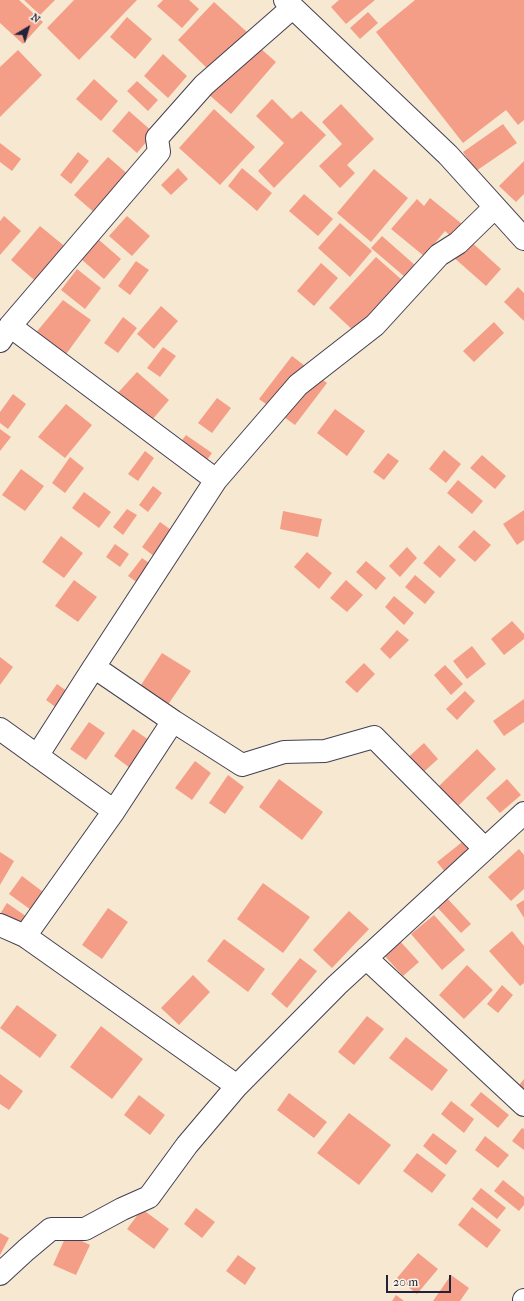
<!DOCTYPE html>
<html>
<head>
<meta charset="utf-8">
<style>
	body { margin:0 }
	#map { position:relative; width:524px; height:1301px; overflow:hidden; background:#f7e9d1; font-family:"IM FELL French Canon",serif }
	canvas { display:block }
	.north { position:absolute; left:8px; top:8px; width:40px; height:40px; -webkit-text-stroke:3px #fcf5e5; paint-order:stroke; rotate:38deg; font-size:11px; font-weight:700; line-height:16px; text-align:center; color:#22223b }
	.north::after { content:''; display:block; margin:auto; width:14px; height:18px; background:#22223b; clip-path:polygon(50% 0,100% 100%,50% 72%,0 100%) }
	.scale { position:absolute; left:386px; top:1275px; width:65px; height:18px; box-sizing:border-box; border:2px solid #22223b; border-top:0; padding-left:5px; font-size:12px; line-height:14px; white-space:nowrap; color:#22223b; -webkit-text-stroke:3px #fcf5e5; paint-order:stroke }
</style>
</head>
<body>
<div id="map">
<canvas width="524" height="1301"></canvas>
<div class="north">N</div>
<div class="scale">20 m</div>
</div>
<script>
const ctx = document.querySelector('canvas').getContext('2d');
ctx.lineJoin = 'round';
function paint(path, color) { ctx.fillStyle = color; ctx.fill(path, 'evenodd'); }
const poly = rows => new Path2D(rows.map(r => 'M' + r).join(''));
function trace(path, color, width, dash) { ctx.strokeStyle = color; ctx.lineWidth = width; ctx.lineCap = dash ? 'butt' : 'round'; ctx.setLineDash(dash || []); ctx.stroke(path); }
paint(poly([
	[0,0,19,0,43,22,23,44,0,23],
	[24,0,55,0,40,15],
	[74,0,137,0,79,60,47,28],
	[163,0,189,0,199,9,182,28,157,6],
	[339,0,375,0,346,24,331,7],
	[415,0,524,0,524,120,518,125,506,110,463,143,376,32],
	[214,2,247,32,210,71,178,40],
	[368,12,378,23,360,39,350,28],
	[127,17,152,39,135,59,110,37],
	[252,41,276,62,231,114,207,93],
	[18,50,42,75,0,117,0,67],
	[163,54,187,76,168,98,144,76],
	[94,79,118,101,101,121,76,99],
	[137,81,158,100,148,111,127,91],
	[272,99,292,119,301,111,326,135,274,188,258,171,284,143,256,116],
	[341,104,374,139,347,165,355,173,340,188,319,166,342,144,322,122],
	[214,109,255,147,220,185,179,148],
	[129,111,154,133,137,153,112,131],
	[503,124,517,143,476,171,463,152],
	[0,143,21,159,12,171,0,162],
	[78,152,89,161,71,184,60,175],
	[108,157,130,176,96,214,74,195],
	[524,161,524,194,516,202,499,186],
	[178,168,188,179,171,195,161,185],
	[242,168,272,193,257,211,228,186],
	[374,169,408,198,371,242,337,213],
	[304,194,333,219,318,236,289,211],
	[430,198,467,228,456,241,445,231,424,256,391,229,417,199,424,206],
	[4,216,21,231,0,255,0,221],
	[127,216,150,236,132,256,109,236],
	[340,223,372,251,350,277,318,248],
	[40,226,68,249,39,284,11,260],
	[382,236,416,266,405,277,371,248],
	[467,238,501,269,486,286,452,256],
	[98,239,121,259,104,279,81,259],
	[376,257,402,280,355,332,329,308],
	[136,261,149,270,130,295,118,286],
	[321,263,338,278,314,306,297,291],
	[77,269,101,288,85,309,61,290],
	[518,287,524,293,524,321,504,302],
	[63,300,91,320,64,357,34,335],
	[161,306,178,321,154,349,137,334],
	[123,317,137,328,118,353,104,343],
	[494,322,504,333,474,362,463,351],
	[163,347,176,356,160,377,147,368],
	[292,356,327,383,295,425,259,399],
	[137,372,169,400,147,426,114,397],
	[13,394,26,404,8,429,0,423,0,412],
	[217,398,231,408,212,433,198,423],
	[66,404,92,425,65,458,38,437],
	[335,409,365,431,347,456,317,433],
	[0,429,11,437,0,451],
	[186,435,212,453,202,467,176,448],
	[444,450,461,464,446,483,429,469],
	[145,451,154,458,138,481,128,474],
	[388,453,399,461,384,480,373,472],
	[482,455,506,476,495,489,470,468],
	[70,457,84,468,65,493,52,483],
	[21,469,44,486,25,511,2,495],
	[458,480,483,501,472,514,447,493],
	[153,486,162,493,148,512,139,505],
	[84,492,111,512,99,528,72,508],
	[127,509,137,515,123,535,113,527],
	[524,510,524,540,517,545,503,524],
	[283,511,322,519,318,537,280,529],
	[160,522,174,532,155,557,142,547],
	[474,530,491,545,475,562,458,547],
	[61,536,83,553,64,578,42,562],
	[115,544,129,554,120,567,106,557],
	[439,545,456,560,440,578,423,563],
	[407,547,417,558,400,577,389,566],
	[307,552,332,573,319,589,294,567],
	[142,558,152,565,138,583,128,576],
	[366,561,386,578,376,590,356,572],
	[415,575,435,592,425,604,405,587],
	[74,580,97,597,78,622,55,606],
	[346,580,363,595,347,612,330,598],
	[394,596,414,613,404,625,385,607],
	[512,621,524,634,524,639,504,655,491,639],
	[397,630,409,640,390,659,380,649],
	[472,646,486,664,467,679,453,661],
	[162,653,191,671,167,706,139,688],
	[0,657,13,667,0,685],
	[364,663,375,674,357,693,345,682],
	[445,665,463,684,451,695,434,675],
	[57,684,85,704,73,720,46,700],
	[465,691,475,701,457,720,446,709],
	[524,699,524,722,504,736,493,721],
	[89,722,105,733,86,760,70,749],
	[133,729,149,740,130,768,114,756],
	[424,743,438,759,417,778,403,762],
	[477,749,496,769,458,806,439,786],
	[195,761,211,773,192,800,175,788],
	[228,775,244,787,225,814,209,803],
	[279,779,323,812,302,840,259,807],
	[507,779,521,795,500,813,486,798],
	[466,839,474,850,445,872,437,862],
	[519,849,524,855,524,889,511,901,488,877],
	[0,852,14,861,0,885],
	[22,876,51,898,38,915,9,894],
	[263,883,310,917,283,953,237,919],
	[446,897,471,924,461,933,436,906],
	[524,900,524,918,516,905],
	[7,903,37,924,21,948,0,933,0,914],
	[108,908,128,922,102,959,82,945],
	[349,911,369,929,332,968,313,950],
	[434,915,465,950,442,970,411,934],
	[512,931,524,946,524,983,520,986,489,951],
	[224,939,265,969,248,992,207,961],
	[398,939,419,962,403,976,382,953],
	[300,958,317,971,287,1008,271,994],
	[467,965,493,990,464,1019,439,995],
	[193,975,210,992,179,1025,161,1008],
	[502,985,513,995,498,1013,487,1004],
	[17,1005,57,1035,40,1058,0,1028],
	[367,1016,384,1029,354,1065,338,1052],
	[101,1026,143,1059,112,1099,70,1067],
	[406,1037,448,1070,432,1091,389,1058],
	[0,1074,23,1091,9,1110,0,1104],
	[524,1079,524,1101,513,1093],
	[481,1092,509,1115,498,1128,470,1105],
	[289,1093,327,1122,314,1138,277,1110],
	[139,1095,165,1115,150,1135,124,1115],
	[451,1101,474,1119,464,1133,441,1114],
	[349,1113,391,1145,359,1185,317,1153],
	[522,1128,524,1129,524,1150,512,1141],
	[433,1133,457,1151,446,1165,423,1146],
	[485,1136,509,1155,498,1168,475,1150],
	[417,1153,446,1175,432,1193,403,1171],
	[503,1180,524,1197,524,1205,519,1211,494,1191],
	[481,1188,506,1208,497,1219,472,1199],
	[472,1207,501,1230,487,1248,458,1225],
	[196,1208,215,1222,202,1238,184,1224],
	[142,1209,169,1229,154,1249,127,1229],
	[0,1233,9,1238,0,1255],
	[67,1234,90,1245,76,1275,53,1265],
	[418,1253,438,1269,417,1294,397,1278],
	[238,1255,256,1268,245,1285,226,1271],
	[451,1275,469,1288,460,1301,433,1301],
	[396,1295,404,1301,392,1301]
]), '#f59e87');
const minor = poly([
	[285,0,448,155,524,239],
	[10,326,216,480,298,385,375,325,439,255,458,243,495,207],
	[0,341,10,326,159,152,157,138,204,85,292,8],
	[94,667,216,480],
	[173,721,242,765,284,752,325,751,374,737,485,849],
	[0,729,114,811],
	[0,925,25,936,237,1086,337,985,524,813],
	[25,936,114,811,173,721,94,667,37,756],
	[366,958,524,1105],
	[0,1274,26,1250,51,1229,85,1229,122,1209,149,1197,187,1145,237,1086],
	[524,1301,524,1300]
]);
trace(minor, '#424052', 24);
trace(minor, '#fff', 22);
</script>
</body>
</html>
